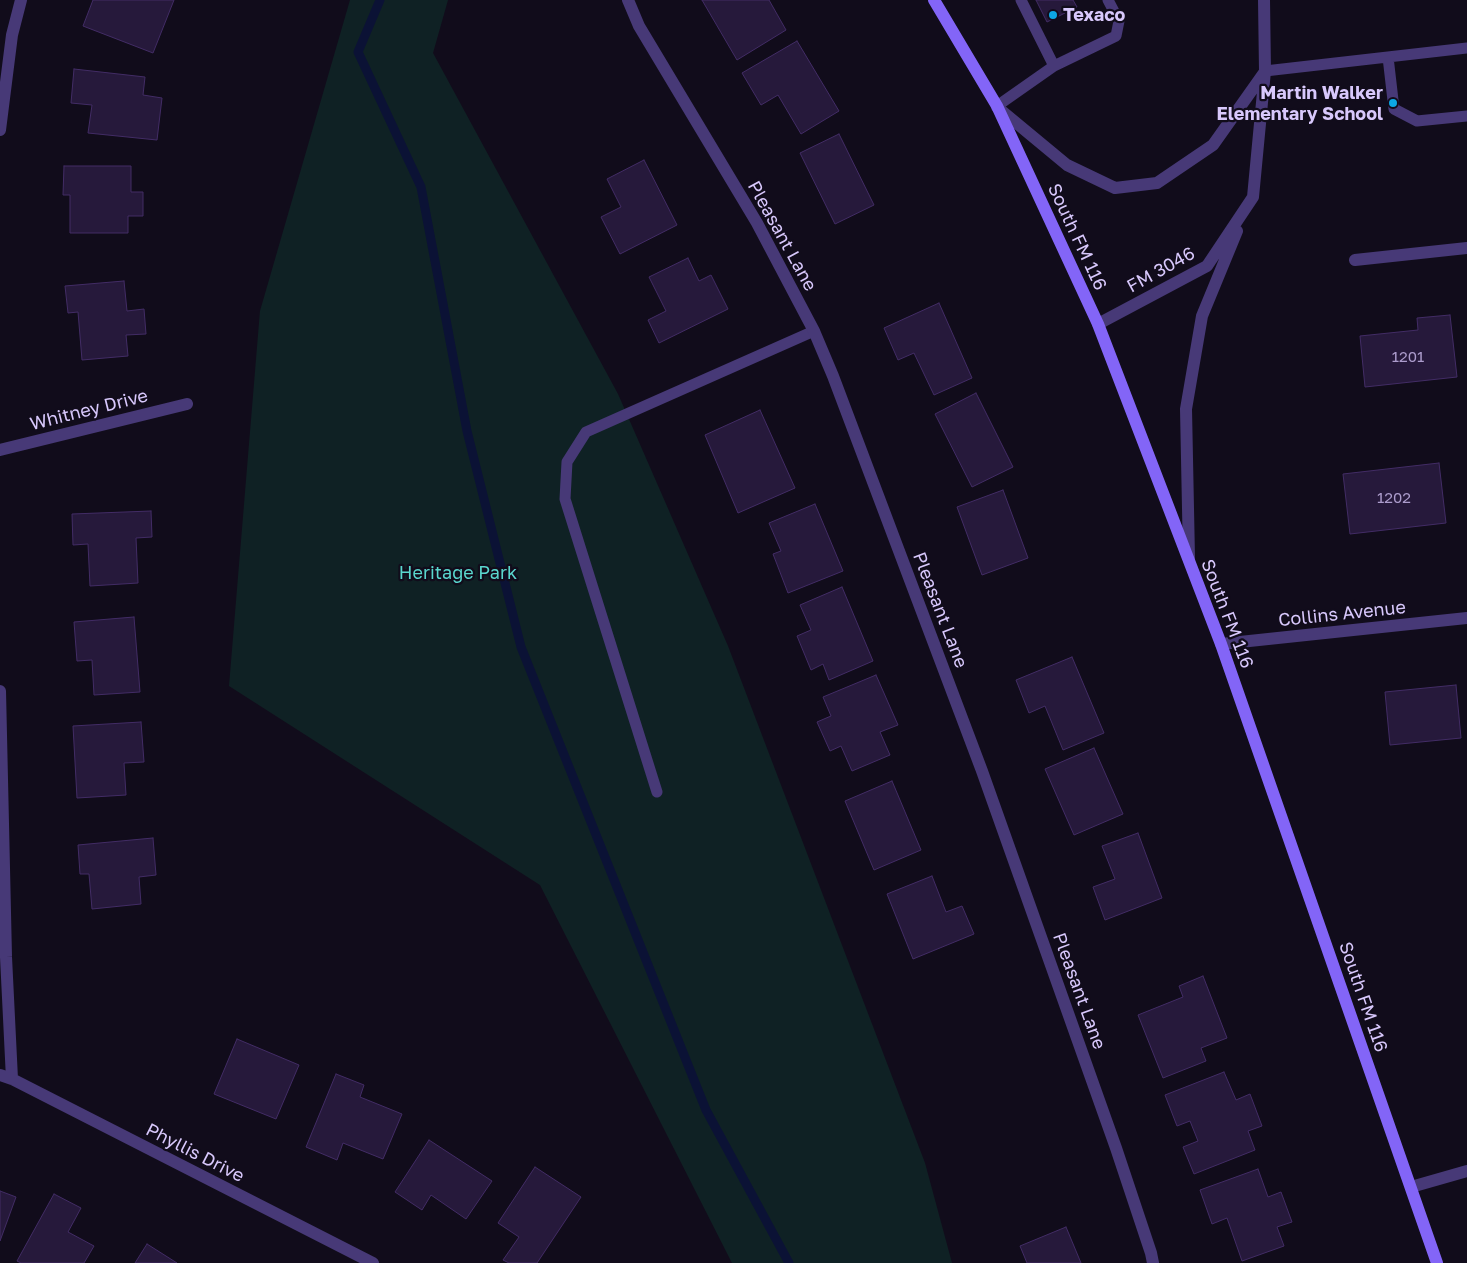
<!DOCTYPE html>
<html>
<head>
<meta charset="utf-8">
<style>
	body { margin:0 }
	canvas { display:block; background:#110c1b }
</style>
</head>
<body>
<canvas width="1467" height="1263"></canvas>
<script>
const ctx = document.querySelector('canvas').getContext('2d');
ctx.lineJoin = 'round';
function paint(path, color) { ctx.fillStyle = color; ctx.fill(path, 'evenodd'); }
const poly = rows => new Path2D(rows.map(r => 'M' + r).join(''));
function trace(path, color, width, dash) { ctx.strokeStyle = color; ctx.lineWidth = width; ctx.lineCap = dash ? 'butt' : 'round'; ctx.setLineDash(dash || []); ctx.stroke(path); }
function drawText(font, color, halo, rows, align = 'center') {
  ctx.font = font + ' "Golos Text",sans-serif'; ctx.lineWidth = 4.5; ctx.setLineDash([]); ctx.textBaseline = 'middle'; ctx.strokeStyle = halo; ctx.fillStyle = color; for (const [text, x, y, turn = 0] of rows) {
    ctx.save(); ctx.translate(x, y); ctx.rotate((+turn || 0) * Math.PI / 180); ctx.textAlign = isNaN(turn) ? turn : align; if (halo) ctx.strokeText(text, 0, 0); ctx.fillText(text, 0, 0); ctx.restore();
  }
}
paint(poly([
	[350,0,448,0,433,53,618,394,728,646,925,1163,952,1263,732,1263,540,885,229,686,260,311]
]), '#0f2124');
trace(poly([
	[380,0,358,52,421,187,467,431,521,647,706,1110,789,1263]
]), '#0b1235', 9);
const building = poly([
	[93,0,174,0,153,53,83,26,93,0],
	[702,0,769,0,786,30,737,60,702,0],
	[1036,0,1073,0,1077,7,1047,22,1036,0],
	[797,41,839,111,801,134,778,95,761,105,742,73,797,41],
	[74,69,145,77,143,95,162,98,157,140,88,133,92,105,71,103,74,69],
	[839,134,874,205,835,224,800,153,839,134],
	[644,160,677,225,620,254,601,217,621,207,607,179,644,160],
	[64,166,131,166,131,192,143,192,143,216,128,216,128,233,70,233,70,195,63,195,64,166],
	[688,258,699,281,711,275,728,309,659,343,648,320,666,311,649,277,688,258],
	[124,281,127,311,144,309,146,334,126,335,128,356,82,360,78,312,68,313,65,286,124,281],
	[939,303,972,378,934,395,914,353,898,360,884,328,939,303],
	[1450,315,1457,377,1365,387,1360,336,1418,330,1417,318,1450,315],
	[976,393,1013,467,972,487,935,414,976,393],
	[760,410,795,488,738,513,705,435,760,410],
	[1439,463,1446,523,1350,534,1343,474,1439,463],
	[1003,490,1028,558,982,575,957,507,1003,490],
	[815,504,843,571,788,593,773,554,781,551,769,523,815,504],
	[151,511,152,537,136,538,138,583,90,586,88,544,73,545,72,514,151,511],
	[842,587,873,661,829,680,823,664,811,670,797,636,811,630,800,605,842,587],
	[134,617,140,692,94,695,92,660,77,661,74,622,134,617],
	[1072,657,1104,733,1063,750,1045,706,1029,713,1016,680,1072,657],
	[876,675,898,725,880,732,890,755,852,771,841,746,830,751,817,722,831,716,823,697,876,675],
	[1456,685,1461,738,1390,745,1385,692,1456,685],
	[141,722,144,762,124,763,126,795,77,798,73,726,141,722],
	[1094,748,1123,814,1074,835,1045,769,1094,748],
	[892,781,921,850,874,870,845,801,892,781],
	[1138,833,1162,898,1105,920,1093,887,1115,879,1102,846,1138,833],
	[153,838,156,875,139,877,141,904,92,909,89,874,80,874,78,845,153,838],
	[932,876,946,912,962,906,974,934,913,959,887,894,932,876],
	[1203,976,1227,1038,1201,1048,1206,1061,1163,1078,1138,1015,1183,997,1179,986,1203,976],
	[237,1039,299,1065,276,1119,214,1094,237,1039],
	[1224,1072,1236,1100,1250,1094,1262,1126,1248,1131,1255,1150,1194,1174,1183,1147,1198,1141,1190,1121,1177,1126,1165,1095,1224,1072],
	[336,1074,364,1085,360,1097,402,1114,383,1159,343,1143,337,1160,306,1147,336,1074],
	[429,1140,492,1181,466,1219,431,1195,422,1210,395,1192,429,1140],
	[535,1167,581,1197,537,1263,509,1263,503,1260,519,1237,498,1223,535,1167],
	[1258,1169,1268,1197,1281,1192,1292,1222,1277,1227,1284,1246,1242,1261,1227,1218,1212,1224,1200,1190,1258,1169],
	[0,1191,16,1197,0,1241,0,1191],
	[54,1194,81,1208,68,1232,94,1246,84,1263,21,1263,17,1261,54,1194],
	[1066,1227,1081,1263,1027,1263,1020,1246,1066,1227],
	[147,1244,177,1263,135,1263,147,1244]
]);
paint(building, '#26193b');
trace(building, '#422c65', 1);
trace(poly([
	[1388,57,1394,109,1417,121,1467,116],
	[1054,66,1116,36,1119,21,1108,0],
	[1265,71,1467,48],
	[997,106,1054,66,1021,0],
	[657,792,565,499,567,462,586,432,814,331]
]), '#473977', 11);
trace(poly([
	[628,0,639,26,757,223,814,331,833,376,982,771,1116,1148,1151,1253,1153,1263],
	[0,130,12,35,21,0],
	[1355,260,1467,248],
	[0,450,187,404],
	[1221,644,1467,618],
	[0,691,6,957,12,1079],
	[0,1075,12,1079,373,1263],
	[1411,1187,1467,1171]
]), '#473977', 12);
trace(poly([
	[997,107,1067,165,1115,188,1157,183,1213,145,1264,73],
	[1098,324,1207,266,1253,197,1265,71,1264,0],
	[1189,558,1186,409,1202,316,1237,231]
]), '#473977', 12);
trace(poly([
	[934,0,997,106,1098,324,1221,644,1437,1263]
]), '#8365f7', 12);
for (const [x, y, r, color] of [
	[1053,15,5,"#0ca7e4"],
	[1393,103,5,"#0ca7e4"]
]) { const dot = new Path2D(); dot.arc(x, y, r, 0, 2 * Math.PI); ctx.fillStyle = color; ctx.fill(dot); trace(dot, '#110c1b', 2); }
drawText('15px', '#ac9ccc', null, [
	["1201",1408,357],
	["1202",1394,498]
]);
drawText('bold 18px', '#d8c8fc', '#110c1b', [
	["Texaco",1063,15],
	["Martin Walker",1383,93,"right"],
	["Elementary School",1383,114,"right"]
], 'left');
drawText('18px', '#d8c8fc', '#110c1b', [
	["Pleasant Lane",782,236,61],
	["South FM 116",1077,237,65],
	["FM 3046",1161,270,-29],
	["Whitney Drive",89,410,-14],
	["Pleasant Lane",940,610,69],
	["South FM 116",1227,614,69],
	["Collins Avenue",1342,614,-6],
	["Pleasant Lane",1079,991,70],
	["South FM 116",1363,997,71],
	["Phyllis Drive",195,1153,27]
]);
drawText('18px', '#5ad7ce', '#110c1b', [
	["Heritage Park",458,573]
]);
</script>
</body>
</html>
